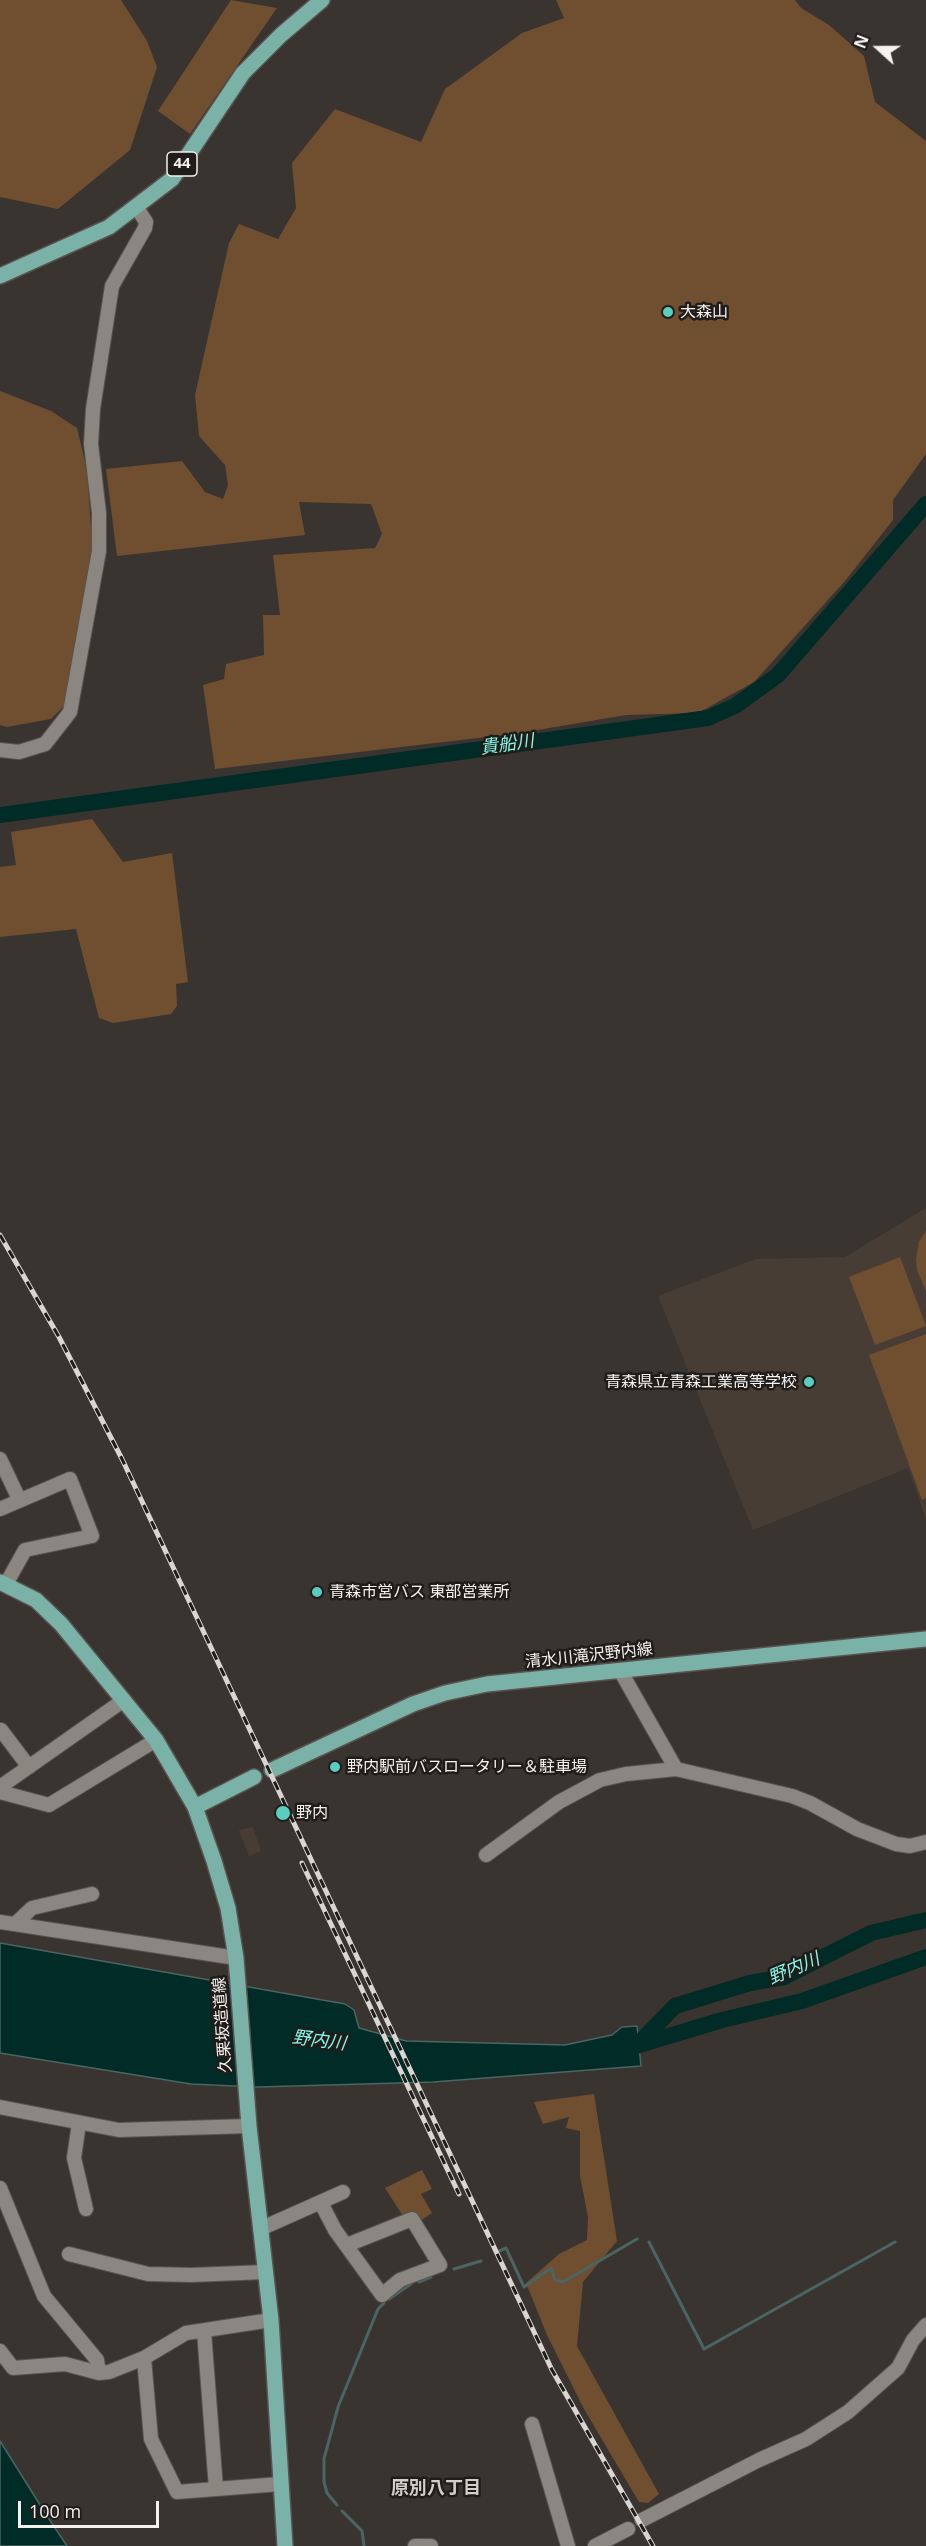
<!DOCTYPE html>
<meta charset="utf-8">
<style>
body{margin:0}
#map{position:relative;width:926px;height:2546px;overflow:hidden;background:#3a3430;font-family:"Open Sans",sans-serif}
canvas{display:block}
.north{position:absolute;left:848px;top:18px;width:60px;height:60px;-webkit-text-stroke:4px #1f1c1a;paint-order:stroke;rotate:291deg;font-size:16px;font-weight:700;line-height:24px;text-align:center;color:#f4f1ee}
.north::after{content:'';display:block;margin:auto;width:21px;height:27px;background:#f4f1ee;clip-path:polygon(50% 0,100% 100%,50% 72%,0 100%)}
.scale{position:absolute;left:18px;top:2501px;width:141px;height:27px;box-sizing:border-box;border:3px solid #f4f1ee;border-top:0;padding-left:8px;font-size:18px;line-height:21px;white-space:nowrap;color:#f4f1ee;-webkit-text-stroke:4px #1f1c1a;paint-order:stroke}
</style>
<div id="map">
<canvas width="926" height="2546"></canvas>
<div class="north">N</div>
<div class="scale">100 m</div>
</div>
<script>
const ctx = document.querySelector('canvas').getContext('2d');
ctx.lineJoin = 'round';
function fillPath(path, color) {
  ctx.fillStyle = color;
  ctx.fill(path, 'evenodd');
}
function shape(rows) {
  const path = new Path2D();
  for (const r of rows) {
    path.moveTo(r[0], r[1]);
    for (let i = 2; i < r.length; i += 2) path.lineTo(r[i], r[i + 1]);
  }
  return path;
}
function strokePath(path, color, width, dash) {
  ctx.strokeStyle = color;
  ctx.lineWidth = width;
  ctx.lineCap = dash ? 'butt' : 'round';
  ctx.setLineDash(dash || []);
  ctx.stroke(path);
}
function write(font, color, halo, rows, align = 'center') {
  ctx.font = font + ' "Open Sans","Noto Sans JP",sans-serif';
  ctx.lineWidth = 5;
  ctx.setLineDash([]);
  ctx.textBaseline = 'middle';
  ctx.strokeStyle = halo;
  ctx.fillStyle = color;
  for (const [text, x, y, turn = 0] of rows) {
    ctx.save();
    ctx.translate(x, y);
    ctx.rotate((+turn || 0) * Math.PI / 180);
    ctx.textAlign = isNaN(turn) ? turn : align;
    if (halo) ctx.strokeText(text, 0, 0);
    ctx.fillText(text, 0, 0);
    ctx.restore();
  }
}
const built = shape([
 [926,1208,926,1519,908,1468,753,1530,658,1296,756,1259,845,1257],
 [253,1827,261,1851,249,1856,239,1830]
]);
const green = shape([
 [0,0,121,0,147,41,157,67,130,150,58,209,0,197],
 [231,0,277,8,190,134,158,111],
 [556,0,795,0,801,8,829,25,864,56,875,102,926,141,926,454,893,500,893,520,845,581,754,682,698,713,626,715,520,733,215,769,203,685,224,679,226,664,264,655,263,615,280,615,273,555,375,548,382,534,371,504,299,502,305,535,117,556,106,469,182,461,205,492,223,499,228,485,225,465,199,436,195,395,229,243,239,224,278,239,296,208,292,163,335,109,421,142,445,89,522,33,564,18],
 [0,391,51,411,77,428,87,471,92,541,87,609,66,704,51,719,7,727,0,725],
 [92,819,123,862,172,853,188,982,176,984,177,1006,171,1014,113,1023,99,1018,76,929,0,937,0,867,16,865,11,832],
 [926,1231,926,1291,917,1270,916,1259,919,1242],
 [900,1257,926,1326,875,1345,849,1277],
 [926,1334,926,1498,922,1500,869,1355],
 [594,2094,617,2241,583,2282,577,2346,659,2494,648,2503,639,2502,584,2409,547,2335,526,2283,559,2254,587,2240,588,2217,580,2176,580,2131,566,2128,569,2117,543,2124,534,2102],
 [422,2170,432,2189,421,2194,432,2213,420,2221,403,2216,385,2188]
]);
const water = shape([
 [0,1943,345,2004,354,2010,359,2028,406,2041,565,2045,612,2035,622,2027,637,2026,641,2066,433,2082,258,2087,191,2084,0,2053,0,1943],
 [0,2441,47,2516,67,2546,0,2546,0,2441]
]);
const stream = shape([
 [649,2242,704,2349,895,2242],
 [499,2251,506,2248,524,2287,551,2268,555,2280,563,2282,637,2239],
 [454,2269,481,2261],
 [419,2282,431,2277],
 [389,2299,411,2284],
 [337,2505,327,2493,324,2482,324,2459,338,2407,378,2309,384,2303],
 [342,2511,362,2531,364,2546]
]);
const river = shape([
 [0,815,708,718,735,706,778,675,926,504],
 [640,2042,675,2006,750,1983,784,1977,871,1933,926,1920],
 [619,2051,722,2020,802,2001,926,1957]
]);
const minor = shape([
 [0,750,19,752,45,744,70,712,99,551,99,513,91,444,93,409,112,286,145,228,146,222,137,208],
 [0,1459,19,1499],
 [0,1509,70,1479,92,1536,25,1550,6,1584],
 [621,1672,676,1769],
 [1,1730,29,1767],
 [0,1787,124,1700],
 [0,1792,49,1805,156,1740],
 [486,1855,559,1802,600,1780,626,1774,676,1769,792,1796,810,1803,857,1829,896,1844,910,1846,926,1842],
 [0,1922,236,1958],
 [15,1924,32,1908,92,1894],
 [0,2107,119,2130,249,2126],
 [79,2123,74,2158,86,2209],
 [0,2188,44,2296,97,2360,99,2373],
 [321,2203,335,2230,382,2295,400,2280,440,2265,412,2219,347,2245],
 [260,2229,343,2192],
 [69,2254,148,2274,192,2275,265,2272],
 [204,2331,216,2489],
 [0,2351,13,2368,65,2364,99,2373,109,2372,144,2358,186,2333,271,2320],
 [144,2358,151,2439,177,2492,280,2484],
 [532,2424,568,2546],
 [642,2520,759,2460,806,2439,848,2412,898,2368,913,2340,926,2325],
 [415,2546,431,2546],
 [595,2546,628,2529]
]);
const major = shape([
 [0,276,109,227,172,179,243,73,281,35,322,0],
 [0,1582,36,1600,61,1624,156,1740,195,1807,214,1861,228,1908,236,1958,249,2126,271,2320,285,2546],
 [272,1770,413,1704,445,1693,487,1684,926,1639],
 [195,1807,254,1777]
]);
const rail = shape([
 [0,1235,59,1337,122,1459,552,2370,653,2546],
 [302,1863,459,2194]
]);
const markers = [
 [668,312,6,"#59cebf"],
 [809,1382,6,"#59cebf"],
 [317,1592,6,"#59cebf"],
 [335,1767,6,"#59cebf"],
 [283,1813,8,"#59cebf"]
];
const shields = [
 [182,164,30]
];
const shieldNames = [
 ["44",182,164]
];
const poiNames = [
 ["大森山",680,312],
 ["青森県立青森工業高等学校",797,1382,"right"],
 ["青森市営バス 東部営業所",329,1592],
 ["野内駅前バスロータリー＆駐車場",347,1767],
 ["野内",296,1813]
];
const streetNames = [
 ["清水川滝沢野内線",589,1656,-6],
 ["久栗坂造道線",223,2025,-94]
];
const waterNames = [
 ["貴船川",507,745,-8],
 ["野内川",794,1969,-23],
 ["野内川",319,2041,7]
];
const neighbourhoodNames = [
 ["原別八丁目",436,2489]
];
fillPath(built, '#483d34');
fillPath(green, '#6f4f30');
fillPath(water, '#002b27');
strokePath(water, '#496663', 1.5);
strokePath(stream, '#496663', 3);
strokePath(river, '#002b27', 16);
strokePath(minor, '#585350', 16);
strokePath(major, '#585350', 18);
strokePath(minor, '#8c8681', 14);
strokePath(major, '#7ab2a7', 15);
strokePath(rail, '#d9d5d2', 5);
strokePath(rail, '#1f1c1a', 3, [9]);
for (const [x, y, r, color] of markers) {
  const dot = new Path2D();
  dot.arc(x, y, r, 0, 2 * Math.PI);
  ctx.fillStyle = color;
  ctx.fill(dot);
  strokePath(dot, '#1f1c1a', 2);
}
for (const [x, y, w] of shields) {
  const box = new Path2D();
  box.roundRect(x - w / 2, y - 12, w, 24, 4.5);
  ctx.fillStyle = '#1f1c1a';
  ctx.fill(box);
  strokePath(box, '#f4f1ee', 1.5);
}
write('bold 15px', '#f4f1ee', null, shieldNames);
write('16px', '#f4f1ee', '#1f1c1a', poiNames, 'left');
write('16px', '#f4f1ee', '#1f1c1a', streetNames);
write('italic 18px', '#86f7e8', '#1f1c1a', waterNames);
write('bold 18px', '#d4cec8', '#1f1c1a', neighbourhoodNames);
</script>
